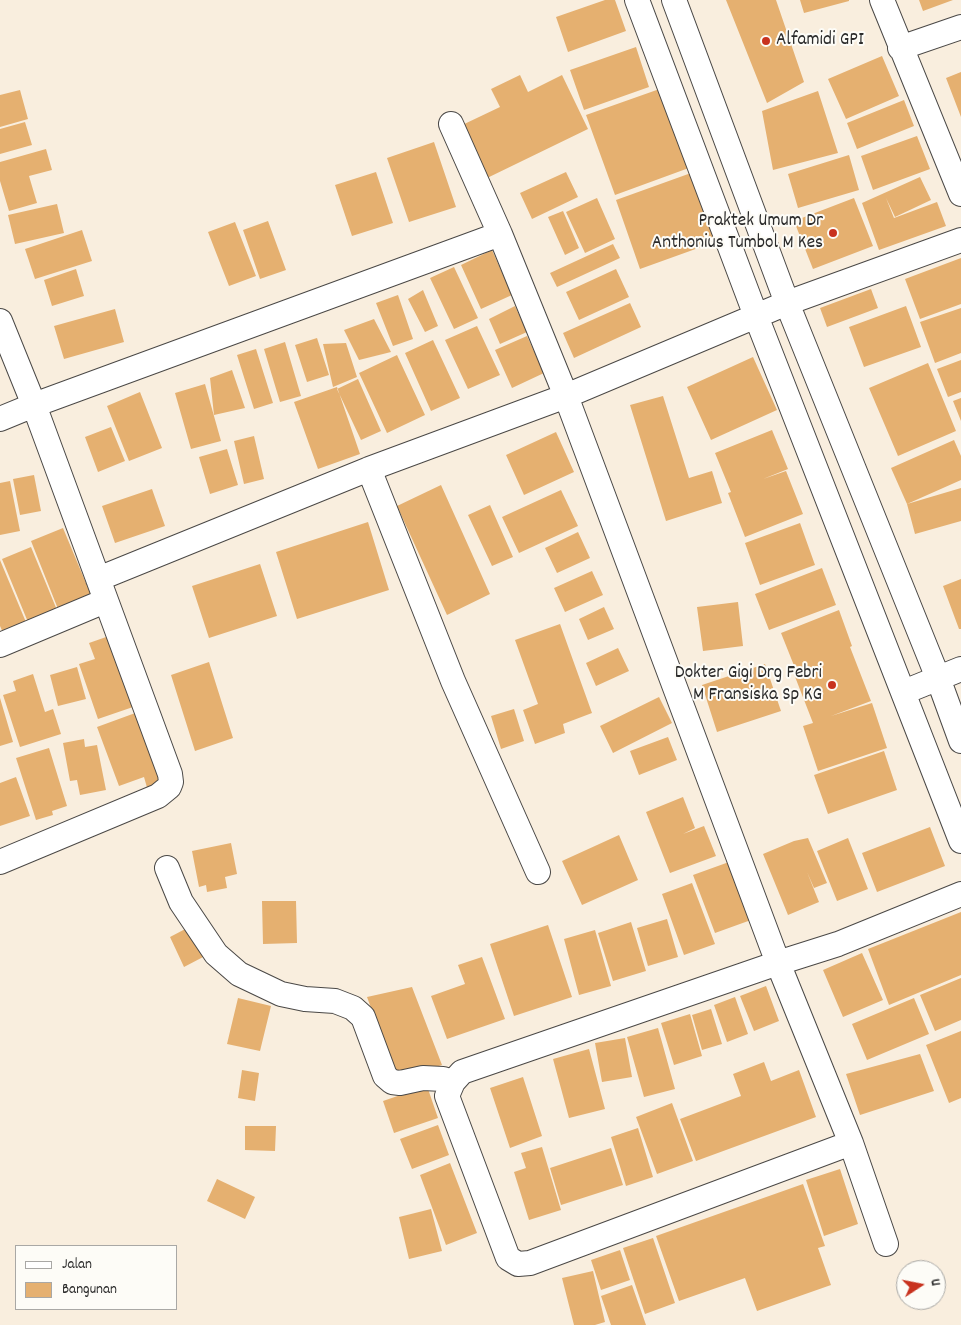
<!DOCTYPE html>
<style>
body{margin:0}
#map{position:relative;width:961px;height:1325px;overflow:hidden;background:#f9eede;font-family:Dekko,sans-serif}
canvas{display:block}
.legend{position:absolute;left:15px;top:1245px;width:162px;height:65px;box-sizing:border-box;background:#fdfcf7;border:1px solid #a9a8a5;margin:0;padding:6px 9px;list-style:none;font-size:15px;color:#2b2b2b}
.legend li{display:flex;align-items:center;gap:10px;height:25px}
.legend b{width:25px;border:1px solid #a9a8a5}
.north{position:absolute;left:896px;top:1260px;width:50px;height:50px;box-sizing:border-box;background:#fdfcf7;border:1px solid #a9a8a5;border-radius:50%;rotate:79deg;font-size:14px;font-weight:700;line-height:20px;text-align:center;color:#2b2b2b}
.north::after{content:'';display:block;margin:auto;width:18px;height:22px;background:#c8321e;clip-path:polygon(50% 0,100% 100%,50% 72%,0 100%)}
</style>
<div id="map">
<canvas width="961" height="1325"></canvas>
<ul class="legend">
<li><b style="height:6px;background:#fff"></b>Jalan</li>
<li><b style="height:14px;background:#e5b070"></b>Bangunan</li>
</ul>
<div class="north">U</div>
</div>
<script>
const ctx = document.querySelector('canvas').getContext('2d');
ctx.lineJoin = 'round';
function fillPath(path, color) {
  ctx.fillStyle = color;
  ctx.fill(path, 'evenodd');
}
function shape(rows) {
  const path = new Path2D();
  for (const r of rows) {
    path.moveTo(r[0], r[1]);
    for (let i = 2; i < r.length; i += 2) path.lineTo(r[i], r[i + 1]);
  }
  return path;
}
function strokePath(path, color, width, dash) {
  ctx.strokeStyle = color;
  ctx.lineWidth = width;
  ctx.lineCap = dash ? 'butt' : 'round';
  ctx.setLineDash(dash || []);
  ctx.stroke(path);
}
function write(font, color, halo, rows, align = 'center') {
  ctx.font = font + ' Dekko,sans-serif';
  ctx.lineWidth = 4;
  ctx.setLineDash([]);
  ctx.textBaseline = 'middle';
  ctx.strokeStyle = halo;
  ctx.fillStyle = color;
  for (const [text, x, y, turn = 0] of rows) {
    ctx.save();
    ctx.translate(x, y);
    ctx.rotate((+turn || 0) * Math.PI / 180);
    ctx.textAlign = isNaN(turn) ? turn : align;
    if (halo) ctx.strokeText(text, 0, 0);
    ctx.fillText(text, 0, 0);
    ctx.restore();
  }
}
const building = shape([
 [605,0,615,0,626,31,568,52,556,17],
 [726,0,776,0,804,82,767,103],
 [800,0,849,0,849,1,804,13],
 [919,0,953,0,923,11],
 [636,47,649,87,584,110,570,70],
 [882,56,899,96,846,119,828,79],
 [961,72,961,117,946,78],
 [520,75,528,92,562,75,588,129,483,180,458,127,500,107,491,89],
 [668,86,697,165,615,195,586,115],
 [20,90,28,119,0,127,0,95],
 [818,91,838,153,773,170,762,111],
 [904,100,914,126,857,149,847,123],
 [25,122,32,145,0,154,0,129],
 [917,136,930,169,873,190,861,156],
 [434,142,456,207,409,222,387,158],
 [46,149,52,170,29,176,37,203,9,211,0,181,0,162],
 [849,155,859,190,798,208,788,174],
 [376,172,393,223,352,236,335,185],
 [566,172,578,197,532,219,520,193],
 [691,173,715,242,640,269,616,200],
 [920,177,931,200,895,217,886,198,894,218,937,202,946,226,879,250,862,203],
 [597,198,615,239,585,253,566,212],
 [854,198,873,246,813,269,794,221],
 [57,204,64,233,15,244,8,215],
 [563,211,579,248,565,255,548,217],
 [268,221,286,270,260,279,243,230],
 [235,222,256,276,229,286,208,232],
 [82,230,92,261,35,279,25,249],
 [613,244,620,258,557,287,550,273],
 [492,250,512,295,481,309,461,265],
 [961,258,961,304,920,319,905,279],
 [454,267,478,318,454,329,430,278],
 [76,269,84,296,52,306,44,280],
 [616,269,629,297,579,320,566,292],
 [871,289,878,308,827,327,820,308],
 [423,290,438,326,425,332,408,299],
 [398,295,413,339,393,346,376,303],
 [630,303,641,327,574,358,563,333],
 [515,306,527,332,500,344,489,319],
 [906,306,921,347,864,367,849,327],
 [961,308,961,353,935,363,920,322],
 [115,309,124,342,64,359,54,326],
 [374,319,391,352,359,360,344,330],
 [477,326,500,375,468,389,445,340],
 [527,336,544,373,512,388,495,350],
 [317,338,329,375,307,382,295,345],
 [433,340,460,398,431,411,405,353],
 [285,342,301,396,280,402,264,349],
 [346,343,357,377,333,387,323,344],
 [256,349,273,403,254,409,237,355],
 [397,355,425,415,387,433,359,373],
 [753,357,777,410,711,440,687,387],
 [961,360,961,392,948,397,937,369],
 [928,363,956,431,898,456,869,388],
 [232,370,245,408,214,415,210,378],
 [358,379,381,431,361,440,337,389],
 [205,384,221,441,191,449,175,393],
 [337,387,360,454,318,469,294,402],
 [140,392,162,448,129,461,107,406],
 [663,396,689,478,712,471,722,503,666,521,630,405],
 [961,398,961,421,953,401],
 [111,427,125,461,98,472,85,437],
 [772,430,788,469,763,479,786,471,803,514,745,537,728,493,731,492,715,453],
 [556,432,574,472,524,495,506,455],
 [254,436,264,479,244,484,234,441],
 [954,440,961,456,961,480,907,504,891,468],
 [227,449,238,485,210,494,199,457],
 [34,475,41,511,20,515,13,479],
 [10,481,20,531,0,535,0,483],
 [441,485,490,594,447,615,397,506],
 [961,488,961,521,915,534,907,504],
 [152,489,165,526,115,543,102,506],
 [561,490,578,526,519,553,502,517],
 [490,505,513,557,492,566,468,515],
 [368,522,389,590,297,619,276,552],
 [800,523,815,565,760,585,745,543],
 [63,528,93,600,60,614,31,541],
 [578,532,590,558,557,573,545,548],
 [31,547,59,615,30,627,2,559],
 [0,560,28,627,5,637,0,626],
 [260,564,277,616,209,638,192,586],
 [822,568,836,605,769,630,755,594],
 [592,571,603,595,565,612,554,588],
 [961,579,961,629,959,629,943,586],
 [738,602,743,646,703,651,697,607],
 [604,607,614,629,588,640,579,619],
 [839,610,852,646,850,647,871,701,831,716,872,703,887,748,818,771,803,726,813,723,792,669,795,668,781,633],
 [560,624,592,713,563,724,565,733,535,744,523,710,538,704,515,640],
 [109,636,133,707,98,719,79,664,95,659,89,643],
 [618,648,629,671,596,686,586,663],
 [209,662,233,738,195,751,171,675],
 [765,664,781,711,717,732,702,685],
 [77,667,86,699,58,706,50,675],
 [33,674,45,712,53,709,61,734,20,747,3,695,16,691,13,681],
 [659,697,672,723,613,753,600,726],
 [0,698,13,742,0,746],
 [514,709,524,741,501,749,491,716],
 [138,712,165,785,148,791,144,777,119,786,97,727],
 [668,737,677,760,639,775,630,751],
 [84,739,85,747,97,745,106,790,80,795,77,780,70,781,63,743],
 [49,748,67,806,52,811,53,815,36,820,16,758],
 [884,751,897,790,828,814,814,775],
 [16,777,30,816,0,826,0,783],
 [683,797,695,828,683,834,704,826,716,856,670,873,646,812],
 [930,827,945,866,877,892,862,853],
 [619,835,638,880,582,905,562,861],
 [808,838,827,883,814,888,807,872,819,902,788,915,763,854,794,841],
 [848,838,868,889,837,901,817,851],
 [231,843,237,874,225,877,227,888,207,892,206,885,199,887,192,851],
 [729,862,751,920,715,933,693,875],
 [692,883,715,944,684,955,662,894],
 [262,901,296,901,297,943,263,944],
 [961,912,961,975,889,1005,868,949],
 [667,919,678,957,648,966,637,928],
 [631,922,646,971,613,981,598,933],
 [548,925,572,997,514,1016,490,944],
 [191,926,205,956,184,967,170,937],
 [595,930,611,986,579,995,564,939],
 [862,953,883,1000,843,1017,823,970],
 [482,957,505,1019,447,1039,431,996,465,984,458,965],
 [961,978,961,1020,935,1031,920,995],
 [766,986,779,1021,754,1031,740,996],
 [412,987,442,1065,397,1079,367,997],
 [735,997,748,1034,727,1042,714,1005],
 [238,998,271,1006,260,1051,227,1044],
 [914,998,929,1034,867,1060,852,1024],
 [711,1009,722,1044,702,1050,692,1015],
 [690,1014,702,1056,674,1065,661,1023],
 [658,1028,675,1089,644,1097,627,1037],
 [961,1031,961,1098,949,1103,926,1045],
 [625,1038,632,1077,602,1082,595,1043],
 [589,1049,605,1109,569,1118,553,1059],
 [920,1054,934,1091,860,1115,846,1074],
 [764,1062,771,1081,799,1070,816,1117,696,1161,680,1119,741,1096,733,1074],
 [242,1070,259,1073,255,1101,238,1098],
 [523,1077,542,1136,510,1148,490,1088],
 [427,1086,438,1118,394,1133,383,1101],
 [672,1103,693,1161,657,1174,636,1117],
 [438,1125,449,1155,412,1169,400,1139],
 [245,1126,276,1126,275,1151,245,1150],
 [638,1128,653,1177,626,1186,611,1137],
 [542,1147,561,1210,529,1220,514,1172,526,1168,521,1153],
 [611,1148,623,1185,561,1205,550,1168],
 [450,1163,477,1233,446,1245,420,1175],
 [840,1169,858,1224,824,1236,806,1180],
 [217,1179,255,1197,245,1219,207,1201],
 [803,1184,825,1246,818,1248,831,1285,757,1311,745,1278,679,1301,656,1236],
 [431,1209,442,1251,409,1259,399,1217],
 [653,1238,675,1303,645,1314,623,1248],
 [620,1250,630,1280,601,1290,591,1260],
 [593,1271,605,1322,595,1325,574,1325,562,1278],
 [632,1285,646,1325,611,1325,601,1296]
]);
const minor = shape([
 [637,0,756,316,961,841],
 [674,0,787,303,938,678,961,741],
 [882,0,961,194],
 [900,48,961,27],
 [451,124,500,234,566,396,778,963,851,1143,886,1244],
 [0,321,34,405,170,774,171,782,169,787,158,796,0,862],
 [0,419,34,405,500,234],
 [369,469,453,681,538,872],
 [98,579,369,469,566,396,787,303,961,240],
 [0,645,105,601],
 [904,692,961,669],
 [167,868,181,902,216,954,239,974,281,994,305,999,335,1001,353,1008,363,1017,385,1076,392,1082,400,1083,423,1078,443,1079,453,1082],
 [851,1143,530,1263,518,1264,508,1258,447,1096,453,1082,462,1072,778,963,838,944,961,894]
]);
const markers = [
 [766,41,5,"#c8321e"],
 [833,233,5,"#c8321e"],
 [832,685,5,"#c8321e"]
];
const poiNames = [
 ["Alfamidi GPI",776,41,"left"],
 ["Praktek Umum Dr",823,222],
 ["Anthonius Tumbol M Kes",823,244],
 ["Dokter Gigi Drg Febri",822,674],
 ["M Fransiska Sp KG",822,696]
];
fillPath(building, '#e5b070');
strokePath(minor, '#4a4846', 26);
strokePath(minor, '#fff', 24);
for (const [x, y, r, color] of markers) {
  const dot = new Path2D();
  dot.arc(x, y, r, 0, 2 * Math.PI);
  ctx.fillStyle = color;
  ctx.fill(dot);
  strokePath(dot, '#fdfcf7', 2);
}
write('19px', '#2b2b2b', '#fdfcf7', poiNames, 'right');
</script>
